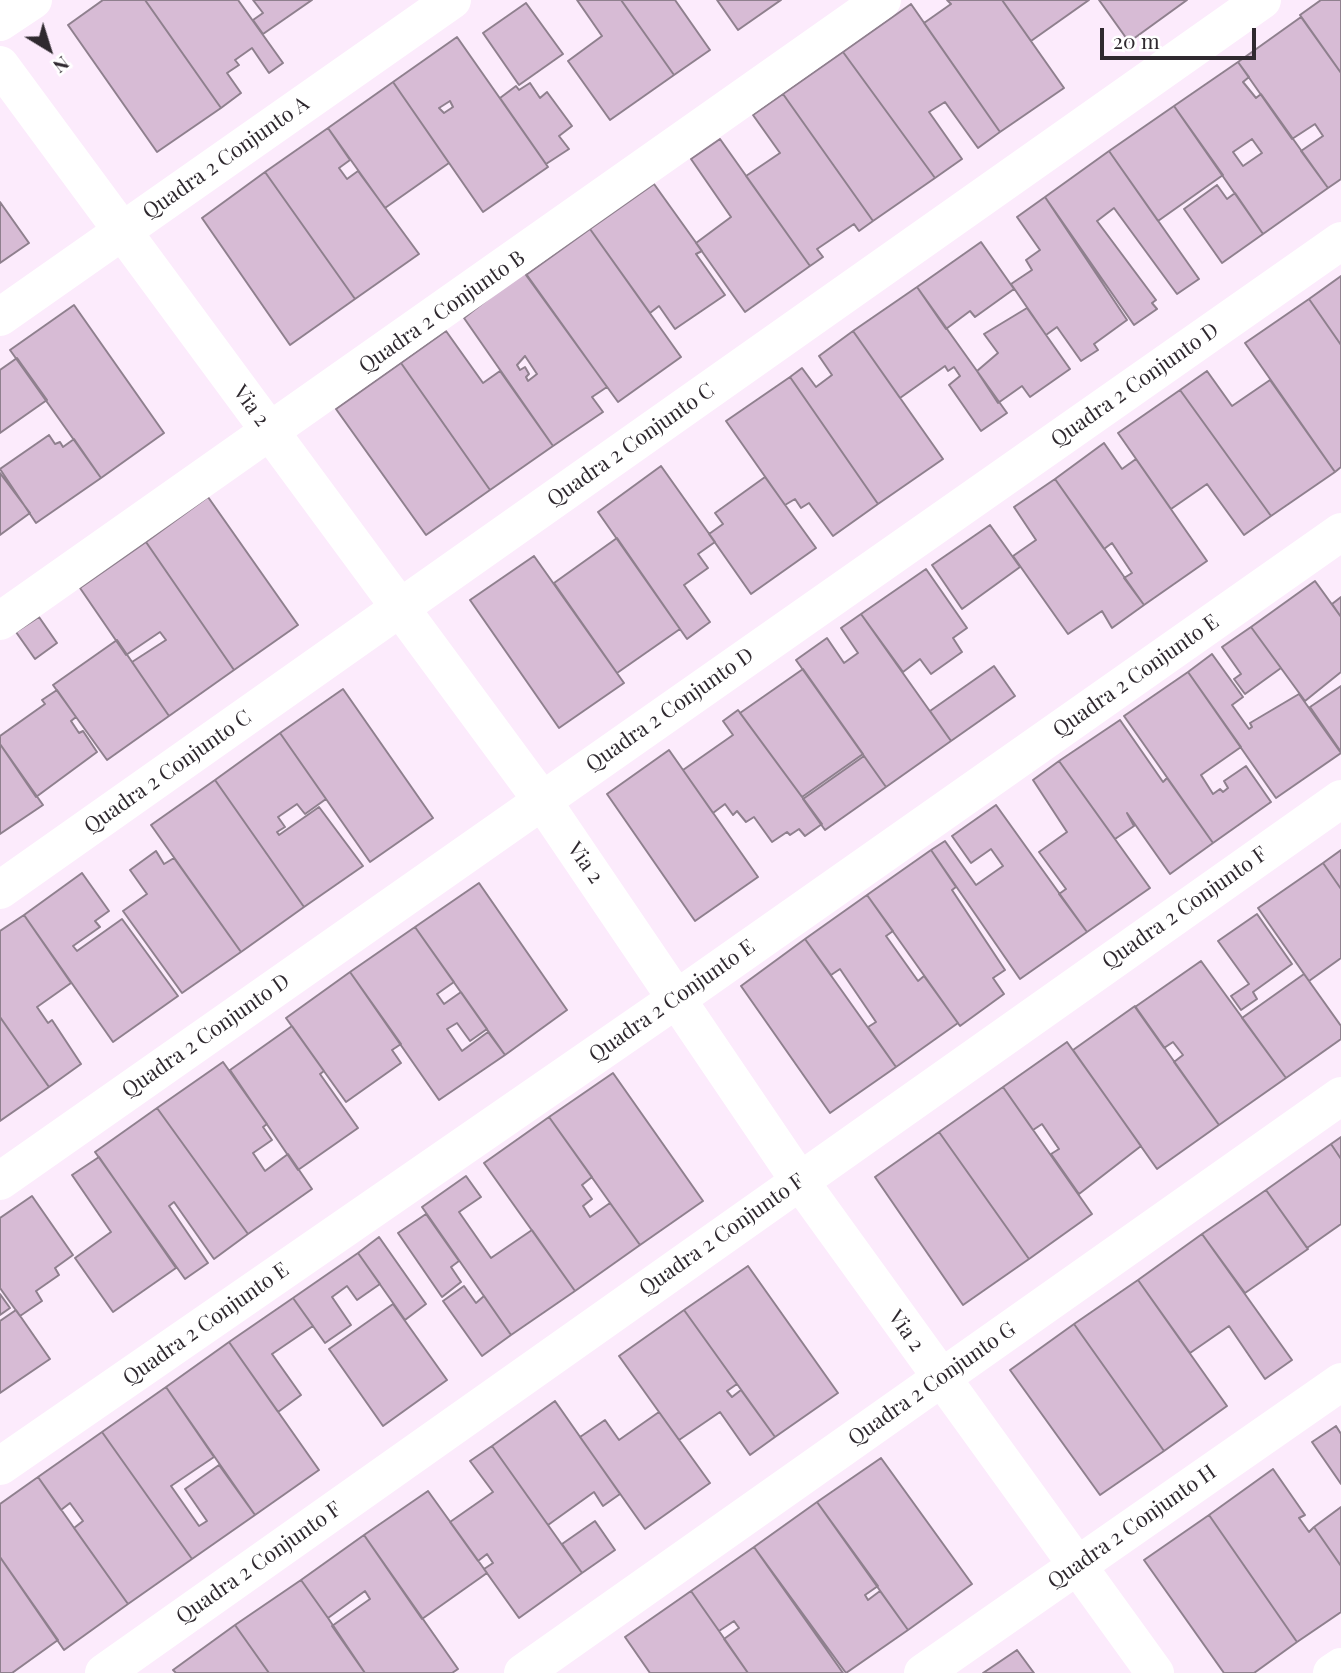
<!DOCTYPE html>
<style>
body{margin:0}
#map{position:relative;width:1341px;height:1673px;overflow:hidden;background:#fcebfc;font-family:"Playfair Display",serif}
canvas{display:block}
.north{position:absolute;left:14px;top:14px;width:70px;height:70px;-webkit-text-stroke:5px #fff;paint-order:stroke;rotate:142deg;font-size:19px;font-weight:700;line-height:28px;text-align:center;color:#2f292f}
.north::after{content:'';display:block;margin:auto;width:24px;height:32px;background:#2f292f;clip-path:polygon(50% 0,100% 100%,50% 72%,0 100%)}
.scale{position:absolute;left:1100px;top:28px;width:156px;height:32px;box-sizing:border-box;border:4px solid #2f292f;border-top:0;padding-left:9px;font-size:21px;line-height:24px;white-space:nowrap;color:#2f292f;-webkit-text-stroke:5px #fff;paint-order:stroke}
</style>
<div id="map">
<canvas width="1341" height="1673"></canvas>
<div class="north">N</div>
<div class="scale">20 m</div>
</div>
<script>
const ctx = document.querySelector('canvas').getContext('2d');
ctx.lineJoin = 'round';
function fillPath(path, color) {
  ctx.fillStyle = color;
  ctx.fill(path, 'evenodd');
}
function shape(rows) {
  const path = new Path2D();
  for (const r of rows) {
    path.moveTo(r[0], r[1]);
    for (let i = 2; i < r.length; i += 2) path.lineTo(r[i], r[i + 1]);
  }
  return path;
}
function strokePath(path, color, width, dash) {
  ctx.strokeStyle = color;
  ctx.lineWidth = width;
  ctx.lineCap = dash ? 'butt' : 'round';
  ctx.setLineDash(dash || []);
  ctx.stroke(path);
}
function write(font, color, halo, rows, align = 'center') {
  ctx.font = font + ' "Playfair Display",serif';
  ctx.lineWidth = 6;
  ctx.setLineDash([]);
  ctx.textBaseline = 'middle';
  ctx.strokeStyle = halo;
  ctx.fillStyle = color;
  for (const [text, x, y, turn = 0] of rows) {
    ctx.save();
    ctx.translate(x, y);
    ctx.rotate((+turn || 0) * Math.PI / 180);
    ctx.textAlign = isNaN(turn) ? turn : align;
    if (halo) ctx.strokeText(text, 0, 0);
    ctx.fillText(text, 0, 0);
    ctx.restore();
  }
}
const building = shape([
 [103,0,145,0,221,108,157,152,68,25,103,0],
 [145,0,238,0,283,63,269,73,252,48,235,60,239,65,227,73,241,93,221,108,145,0],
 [253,0,312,0,263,34,253,20,263,13,253,0],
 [577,0,621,0,674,75,610,120,568,61,602,36,577,0],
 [621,0,675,0,710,50,674,75,621,0],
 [717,0,781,0,738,30,717,0],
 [947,0,1002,0,1064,88,1000,132,924,23,951,4,947,0],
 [1002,0,1089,0,1031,41,1002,0],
 [1099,0,1187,0,1129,42,1099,0],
 [1321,0,1341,0,1341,73,1300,15,1321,0],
 [526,3,563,54,519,85,483,33,526,3],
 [911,4,1000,132,978,148,945,102,929,112,962,159,935,178,843,52,911,4],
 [1301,17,1341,73,1341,179,1328,188,1301,151,1323,136,1315,124,1292,139,1238,62,1301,17],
 [457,37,548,167,483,212,393,82,457,37],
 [450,101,453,107,444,113,439,108,450,101],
 [843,52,935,178,873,221,783,94,843,52],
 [1238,62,1249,77,1243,82,1256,98,1261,94,1328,188,1263,234,1174,106,1238,62],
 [1252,139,1262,153,1243,166,1233,152,1252,139],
 [393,82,449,163,385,208,328,128,393,82],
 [530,83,540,98,547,92,572,126,559,136,569,149,546,164,500,98,516,86,519,90,530,83],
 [783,94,873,221,859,231,854,224,817,249,823,257,810,266,746,176,780,153,753,115,783,94],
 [1174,106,1223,175,1158,221,1109,151,1174,106],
 [328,128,350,160,339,168,347,179,358,171,419,254,355,299,265,172,328,128],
 [720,139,810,266,745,312,696,243,731,217,691,159,720,139],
 [1109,151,1199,279,1177,294,1114,208,1097,221,1156,300,1152,303,1157,309,1134,325,1045,197,1109,151],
 [265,172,355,299,290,345,202,218,265,172],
 [654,184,702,251,696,254,725,295,675,329,659,306,650,313,590,229,654,184],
 [1217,185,1227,199,1235,193,1263,234,1222,263,1184,209,1217,185],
 [1045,197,1127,320,1094,344,1098,350,1081,361,1057,327,1046,335,1011,284,1032,270,1026,260,1040,250,1017,217,1045,197],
 [0,202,29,243,0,263,0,202],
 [590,229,681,357,618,402,526,275,590,229],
 [981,242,1014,289,975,317,970,311,946,329,917,287,981,242],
 [524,271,607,387,592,397,603,412,553,446,464,318,524,271],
 [525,356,537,374,528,381,526,377,529,374,525,367,520,370,517,365,525,356],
 [1341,276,1341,345,1309,299,1341,276],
 [917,287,1007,413,981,431,949,385,960,376,954,367,948,371,945,366,900,398,853,331,917,287],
 [1309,299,1341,345,1341,467,1335,472,1245,343,1309,299],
 [74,305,164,433,101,478,10,350,74,305],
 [1027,308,1070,369,1030,397,1022,386,998,403,977,371,998,353,984,334,1027,308],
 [446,331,483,383,500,371,553,446,490,490,401,363,446,331],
 [853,331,943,459,878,504,790,377,802,368,816,387,832,375,819,356,853,331],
 [17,358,47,400,0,433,0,370,17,358],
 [401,363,490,490,426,535,336,409,401,363],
 [1207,371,1232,406,1270,380,1335,472,1271,516,1180,390,1207,371],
 [790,377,878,504,833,536,809,503,801,508,795,499,785,505,726,421,790,377],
 [1180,390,1271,516,1244,535,1207,484,1171,509,1118,433,1180,390],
 [49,435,55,444,60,442,63,447,74,439,101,478,36,523,0,469,49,435],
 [1104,443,1122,469,1136,459,1207,561,1144,605,1124,578,1132,573,1112,543,1104,549,1055,479,1104,443],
 [661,466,715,542,698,554,708,568,684,585,710,622,687,639,598,512,661,466],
 [0,473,30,513,0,535,0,473],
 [765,477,816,548,751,594,709,534,723,524,715,513,765,477],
 [1055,479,1144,605,1112,628,1102,611,1068,634,1013,556,1036,540,1014,507,1055,479],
 [208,497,298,625,234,670,146,542,208,497],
 [990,525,1020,567,962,609,932,565,990,525],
 [617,538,680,629,617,673,554,583,617,538],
 [146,542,234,670,169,716,132,662,166,640,160,632,126,655,80,588,146,542],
 [534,556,624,683,559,728,470,600,534,556],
 [926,569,967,628,953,638,962,652,931,674,920,659,903,672,861,614,926,569],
 [1315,581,1341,617,1341,672,1305,701,1251,627,1315,581],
 [1341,597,1341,617,1332,604,1341,597],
 [861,614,951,741,886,787,796,660,827,638,844,663,858,653,841,628,861,614],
 [39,617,57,643,35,659,16,632,39,617],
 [1251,627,1281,668,1245,694,1234,679,1241,674,1222,647,1251,627],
 [117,640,169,716,107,760,53,685,117,640],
 [1212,654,1243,697,1232,705,1249,729,1252,727,1250,723,1299,694,1341,753,1276,798,1188,672,1212,654],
 [994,666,1015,696,951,741,930,711,994,666],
 [803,669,863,754,802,797,740,713,803,669],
 [1188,672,1241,747,1201,775,1213,794,1220,789,1223,792,1228,788,1224,781,1246,766,1271,802,1213,843,1124,716,1188,672],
 [1341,686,1341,752,1310,707,1341,686],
 [343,689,433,818,370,862,280,733,343,689],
 [57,690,76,717,71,721,79,733,83,731,97,752,36,797,0,744,0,736,45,704,42,700,57,690],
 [738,710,822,824,805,836,799,829,790,835,787,832,772,842,754,817,746,822,737,811,733,815,725,804,713,813,683,770,733,735,723,721,738,710],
 [1120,720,1163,782,1167,778,1213,843,1170,874,1127,813,1134,826,1115,839,1059,761,1120,720],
 [280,733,326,799,305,814,297,804,278,817,285,827,277,832,279,835,319,807,363,866,304,907,215,780,280,733],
 [0,744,43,805,0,834,0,744],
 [669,750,758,877,695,921,607,794,669,750],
 [864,756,886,787,825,830,803,799,864,756],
 [1059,761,1150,888,1087,932,1059,894,1066,889,1039,852,1067,832,1033,780,1059,761],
 [215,780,304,907,241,952,151,825,215,780],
 [996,805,1087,932,1020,979,931,850,945,841,976,885,1003,866,991,849,971,863,952,836,996,805],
 [931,850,956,887,952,890,1005,970,993,978,1004,994,960,1026,867,895,931,850],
 [1341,850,1341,889,1323,863,1341,850],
 [156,851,164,864,174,858,241,952,182,993,123,911,147,894,130,870,156,851],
 [1323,863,1341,889,1341,958,1309,981,1258,908,1323,863],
 [82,873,109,911,95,921,100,927,73,946,77,951,122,919,178,996,113,1042,24,915,82,873],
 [479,883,567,1010,505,1055,415,927,479,883],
 [867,895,893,931,886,936,918,981,924,976,958,1023,896,1067,868,1027,876,1022,840,969,831,975,805,939,867,895],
 [1257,914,1292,964,1253,992,1257,999,1241,1010,1231,996,1249,984,1218,941,1257,914],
 [24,915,71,983,37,1007,48,1023,52,1020,81,1064,49,1087,0,1017,0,931,24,915],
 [415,927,454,982,437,994,444,1004,461,992,487,1029,470,1041,457,1023,447,1029,462,1051,488,1032,505,1055,439,1100,350,972,415,927],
 [805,939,896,1067,830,1113,741,986,805,939],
 [1201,961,1286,1078,1219,1125,1174,1062,1183,1055,1173,1042,1164,1048,1135,1007,1201,961],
 [350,972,401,1044,392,1050,401,1063,346,1102,286,1018,350,972],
 [1304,974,1341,1026,1341,1039,1286,1078,1242,1018,1304,974],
 [1135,1006,1219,1125,1157,1169,1073,1050,1135,1006],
 [0,1017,49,1087,0,1121,0,1017],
 [292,1026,324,1071,320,1074,358,1128,298,1170,230,1070,292,1026],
 [1067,1042,1141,1146,1079,1194,1051,1154,1059,1149,1042,1124,1033,1130,1003,1087,1067,1042],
 [223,1062,267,1124,263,1127,272,1140,253,1153,265,1171,288,1154,312,1189,248,1234,157,1108,223,1062],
 [613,1073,703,1201,640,1245,549,1117,613,1073],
 [1003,1087,1092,1214,1029,1259,939,1132,1003,1087],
 [157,1108,248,1234,214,1259,174,1202,169,1206,208,1263,185,1279,95,1152,157,1108],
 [549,1117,592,1177,582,1185,592,1199,583,1206,590,1217,610,1203,640,1245,575,1291,484,1163,549,1117],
 [939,1132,1029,1259,963,1305,875,1177,939,1132],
 [1341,1137,1341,1159,1331,1144,1341,1137],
 [1331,1144,1341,1159,1341,1224,1307,1248,1266,1190,1331,1144],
 [99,1157,176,1268,113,1312,75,1258,111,1232,72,1175,99,1157],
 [466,1176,481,1197,459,1212,491,1258,532,1230,575,1291,511,1335,422,1207,466,1176],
 [1266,1190,1308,1249,1245,1293,1202,1234,1266,1190],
 [32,1196,73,1255,55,1268,59,1275,36,1291,42,1301,20,1316,0,1288,0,1218,32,1196],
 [426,1214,459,1261,451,1267,461,1282,442,1297,398,1233,426,1214],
 [1202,1234,1292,1360,1265,1379,1229,1326,1190,1353,1138,1280,1202,1234],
 [379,1237,426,1304,405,1320,358,1253,379,1237],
 [358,1253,380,1284,357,1300,347,1286,332,1297,351,1325,325,1343,293,1298,358,1253],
 [748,1266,838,1393,775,1437,684,1310,748,1266],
 [1138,1280,1227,1406,1164,1451,1074,1324,1138,1280],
 [464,1286,476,1303,484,1296,511,1335,482,1356,443,1301,464,1286],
 [0,1294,10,1308,0,1315,0,1294],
 [293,1298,313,1326,272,1354,301,1395,278,1412,229,1342,293,1298],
 [393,1304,447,1380,383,1426,329,1349,393,1304],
 [16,1310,50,1359,0,1393,0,1321,16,1310],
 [684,1310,737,1384,727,1391,732,1397,741,1390,775,1437,750,1455,720,1412,679,1440,619,1356,684,1310],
 [1074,1324,1164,1451,1100,1495,1010,1370,1074,1324],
 [229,1342,319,1470,255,1515,166,1387,229,1342],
 [166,1387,214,1457,171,1486,199,1526,207,1521,185,1489,219,1465,255,1515,192,1559,102,1432,166,1387],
 [555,1401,620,1494,603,1506,594,1492,548,1525,492,1446,555,1401],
 [659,1412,710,1483,645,1529,580,1437,605,1420,619,1440,659,1412],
 [1336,1426,1341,1434,1341,1484,1312,1442,1336,1426],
 [102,1432,192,1559,128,1604,74,1528,83,1521,70,1503,61,1510,38,1477,102,1432],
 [492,1446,582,1573,519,1618,484,1569,493,1563,487,1554,478,1561,450,1522,493,1492,470,1461,492,1446],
 [881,1458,972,1584,908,1630,817,1502,881,1458],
 [1273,1469,1305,1515,1299,1518,1309,1532,1314,1527,1341,1566,1341,1612,1297,1642,1209,1515,1273,1469],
 [38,1477,128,1604,64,1650,0,1557,0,1504,38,1477],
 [428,1491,487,1573,422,1619,364,1535,428,1491],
 [817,1502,878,1586,865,1595,868,1600,880,1591,908,1630,846,1673,754,1547,817,1502],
 [1341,1507,1341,1566,1314,1527,1341,1507],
 [1209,1515,1297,1642,1254,1673,1224,1673,1144,1560,1209,1515],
 [595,1521,615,1550,582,1573,562,1544,595,1521],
 [364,1535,458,1669,452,1673,365,1673,332,1626,370,1599,365,1591,328,1618,301,1580,364,1535],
 [754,1547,843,1673,748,1673,724,1639,739,1628,734,1621,719,1631,691,1591,754,1547],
 [0,1557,58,1640,12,1673,0,1673,0,1557],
 [301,1580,328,1618,365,1673,269,1673,235,1625,301,1580],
 [691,1591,719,1631,748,1673,650,1673,625,1637,691,1591],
 [235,1625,269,1673,176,1673,173,1670,235,1625],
 [1017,1650,1034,1673,983,1673,1017,1650]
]);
const minor = shape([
 [0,22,33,0],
 [0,65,541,799,799,1180,1155,1673],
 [0,317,452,0],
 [0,621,882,0],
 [0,890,1262,0],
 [0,1181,1341,241],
 [0,1466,678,998,1341,532],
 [104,1673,1341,799],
 [523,1673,1341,1096],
 [923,1673,1341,1382],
 [1332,1673,1341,1667]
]);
const streetNames = [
 ["Quadra 2 Conjunto A",226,158,-35],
 ["Quadra 2 Conjunto B",442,312,-35],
 ["Quadra 2 Conjunto D",1135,385,-35],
 ["Via 2",251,406,54],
 ["Quadra 2 Conjunto C",631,445,-35],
 ["Quadra 2 Conjunto E",1136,676,-35],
 ["Quadra 2 Conjunto D",670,710,-35],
 ["Quadra 2 Conjunto C",168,772,-35],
 ["Via 2",585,863,55],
 ["Quadra 2 Conjunto F",1185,908,-35],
 ["Quadra 2 Conjunto E",672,1001,-35],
 ["Quadra 2 Conjunto D",206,1036,-35],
 ["Quadra 2 Conjunto F",722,1235,-35],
 ["Quadra 2 Conjunto E",206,1324,-35],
 ["Via 2",906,1331,55],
 ["Quadra 2 Conjunto G",932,1384,-35],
 ["Quadra 2 Conjunto H",1132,1527,-35],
 ["Quadra 2 Conjunto F",259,1563,-35]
];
fillPath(building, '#d7bbd5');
strokePath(building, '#8f808e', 2);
strokePath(minor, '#fff', 38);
write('21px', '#2f292f', '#fff', streetNames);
</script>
